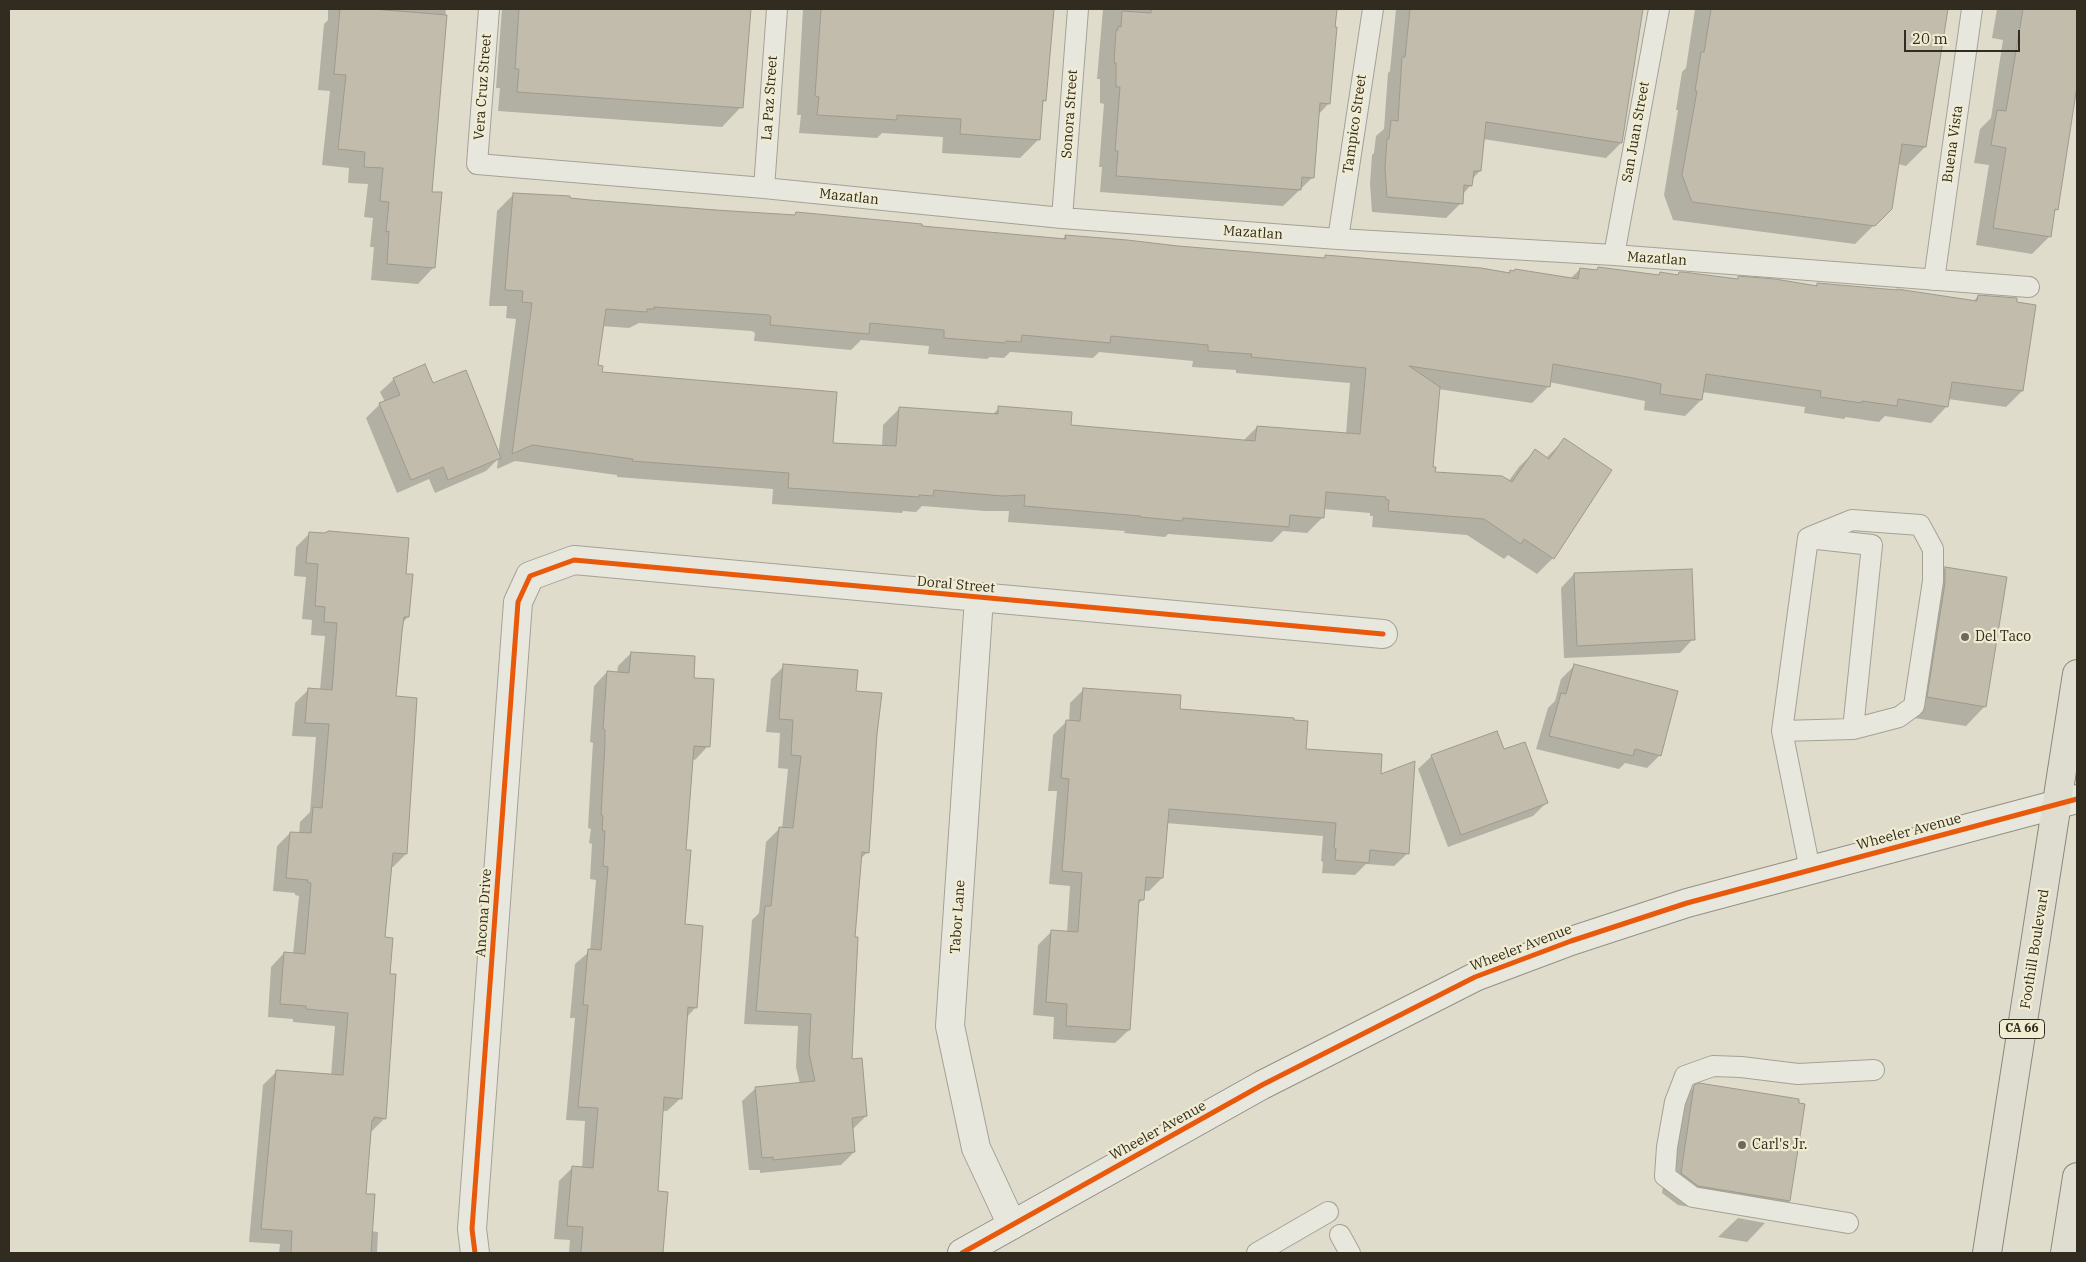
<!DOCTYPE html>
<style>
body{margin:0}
#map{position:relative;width:2086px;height:1262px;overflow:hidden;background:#dfdccc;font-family:"IBM Plex Serif",serif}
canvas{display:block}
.frame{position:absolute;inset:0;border:10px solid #322b1f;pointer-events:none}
.scale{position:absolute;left:1904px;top:30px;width:116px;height:22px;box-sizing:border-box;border:2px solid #322b1f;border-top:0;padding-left:6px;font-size:15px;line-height:18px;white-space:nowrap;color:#322b1f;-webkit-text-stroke:4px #f0ecd2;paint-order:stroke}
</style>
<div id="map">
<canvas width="2086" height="1262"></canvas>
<div class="frame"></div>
<div class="scale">20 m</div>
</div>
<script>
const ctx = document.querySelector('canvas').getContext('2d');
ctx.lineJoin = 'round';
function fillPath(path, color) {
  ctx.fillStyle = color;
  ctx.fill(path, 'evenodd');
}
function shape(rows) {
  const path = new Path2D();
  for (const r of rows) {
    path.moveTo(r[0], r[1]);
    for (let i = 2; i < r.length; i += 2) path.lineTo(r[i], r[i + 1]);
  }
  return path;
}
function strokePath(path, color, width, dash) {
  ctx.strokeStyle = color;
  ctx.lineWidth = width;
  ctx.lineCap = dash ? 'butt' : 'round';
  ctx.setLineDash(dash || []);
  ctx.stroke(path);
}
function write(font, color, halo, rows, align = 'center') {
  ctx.font = font + ' "IBM Plex Serif",serif';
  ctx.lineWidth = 4.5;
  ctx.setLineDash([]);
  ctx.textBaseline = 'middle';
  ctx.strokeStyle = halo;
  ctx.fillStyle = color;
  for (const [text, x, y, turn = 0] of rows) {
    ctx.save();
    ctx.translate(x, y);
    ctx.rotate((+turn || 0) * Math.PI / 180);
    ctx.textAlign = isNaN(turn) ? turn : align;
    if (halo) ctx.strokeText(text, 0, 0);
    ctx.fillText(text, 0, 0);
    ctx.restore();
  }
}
const shadow = shape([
 [328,9,446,9,430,193,434,267,418,284,371,280,374,247,370,247,373,218,364,217,368,184,348,183,349,168,322,165,330,91,318,90,324,24,328,20],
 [502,9,750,9,741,107,722,127,498,111,500,88,496,88],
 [803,9,1053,9,1045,100,1042,104,1039,139,1020,158,942,153,943,137,882,133,877,138,799,133,801,115,797,115],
 [1103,9,1337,9,1329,103,1318,115,1312,178,1283,206,1100,192,1102,167,1099,167,1104,104,1100,103,1100,79,1097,79],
 [1396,9,1642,9,1621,143,1606,158,1483,139,1480,171,1472,179,1471,185,1462,195,1461,203,1446,218,1372,212,1370,184,1372,155,1374,153,1376,136,1384,129,1388,73,1390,71],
 [1695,9,1947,9,1925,147,1906,166,1898,164,1891,208,1855,244,1673,220,1664,195,1678,110,1676,110,1682,72,1686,68],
 [1997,9,2077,9,2077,81,2057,209,2053,213,2050,236,2032,254,1976,245,1989,165,1974,163,1980,129,1991,118,2003,40,1992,38],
 [514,194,794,216,796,214,1062,240,1065,236,1323,259,1325,257,1508,274,1510,271,1570,279,1580,269,1657,276,1660,273,1736,280,1738,278,1815,287,1818,284,1973,302,1978,296,2022,391,2006,407,1948,399,1947,406,1931,423,1885,416,1879,422,1846,417,1844,419,1804,413,1805,407,1702,392,1701,400,1685,416,1644,410,1645,401,1549,382,1549,386,1532,403,1438,389,1432,468,1434,473,1508,482,1519,467,1535,451,1546,458,1564,440,1553,558,1537,574,1508,555,1504,559,1467,535,1372,527,1373,516,1370,516,1370,513,1324,509,1323,517,1307,533,1283,531,1272,542,1168,534,1165,537,1124,533,1125,531,1008,522,1009,511,986,511,922,506,916,512,903,511,902,513,772,504,773,489,617,477,617,475,515,461,497,469,498,459,486,471,435,493,429,479,397,493,366,418,380,404,385,402,380,392,394,379,432,385,498,456,516,319,506,318,507,306,489,306,497,211],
 [639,323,752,331,755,333,754,341,851,350,861,340,929,346,928,354,987,359,990,357,1004,358,1010,352,1093,358,1099,352,1193,361,1192,367,1236,370,1236,373,1350,383,1346,434,1257,427,1243,441,1070,427,999,408,992,415,899,409,883,425,882,447,831,444,601,373,597,366,602,326,629,328],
 [310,533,405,575,408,617,403,622,394,697,406,854,393,867,391,867,383,938,389,975,385,1118,372,1131,370,1131,365,1195,371,1231,378,1232,377,1253,279,1253,280,1244,249,1242,263,1085,277,1071,331,1076,335,1026,293,1022,293,1019,268,1017,271,967,284,953,293,954,299,896,295,895,295,893,273,891,277,846,290,833,299,834,300,822,310,812,316,737,292,736,295,703,309,689,320,690,325,636,311,635,312,620,302,619,306,577,294,576,296,547],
 [1945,568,1985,706,1966,726,1908,717,1926,588],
 [1574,574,1693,639,1680,653,1564,658,1561,588],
 [631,653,693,679,708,746,695,760,692,759,684,851,684,925,696,1007,686,1018,681,1098,667,1111,662,1111,657,1192,666,1193,661,1253,569,1253,570,1240,554,1239,559,1181,572,1168,582,1169,585,1121,566,1120,575,1018,570,1018,575,964,590,951,596,880,590,879,592,844,589,843,591,829,588,828,592,758,593,743,590,742,594,686,607,672,617,673,618,666],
 [784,666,855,692,876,734,868,852,860,859,854,938,851,1061,866,1116,853,1129,854,1152,841,1165,760,1173,760,1170,749,1170,742,1101,756,1088,800,1084,796,1067,798,1026,744,1024,752,920,759,913,766,842,779,829,782,829,788,769,778,768,780,733,766,732,771,679],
 [1574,666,1660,755,1647,768,1625,763,1619,769,1536,749,1548,708,1555,701,1561,679],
 [1084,689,1179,710,1379,775,1408,853,1394,866,1366,864,1355,875,1322,873,1323,862,1321,861,1323,836,1166,823,1162,878,1149,891,1143,891,1143,899,1137,905,1129,1030,1115,1043,1053,1039,1054,1017,1033,1015,1038,945,1052,931,1067,932,1070,886,1049,884,1057,791,1048,791,1053,735,1066,722,1069,722,1070,703],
 [1503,751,1546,803,1533,816,1448,847,1418,769,1432,756],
 [1695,1086,1789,1201,1770,1220,1678,1205,1662,1193,1675,1106],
 [1738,1218,1765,1223,1747,1242,1718,1237]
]);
const building = shape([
 [340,9,373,9,447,15,432,192,442,192,435,268,387,264,389,231,386,232,389,202,380,201,383,168,364,167,365,152,338,149,346,75,334,74,340,9],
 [519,9,751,9,743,108,517,92,519,69,515,69,519,9],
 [821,9,1054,9,1046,101,1043,100,1040,140,960,134,961,119,897,115,897,120,817,115,819,97,815,96,821,9],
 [1151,9,1337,9,1335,27,1337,27,1330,104,1320,103,1314,178,1302,177,1301,190,1116,176,1118,151,1115,151,1120,87,1116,87,1116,63,1114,63,1116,30,1118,30,1118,26,1121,27,1122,11,1151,13,1151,9],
 [1410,9,1643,9,1622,143,1486,122,1481,171,1474,171,1472,186,1464,185,1463,204,1387,197,1385,168,1387,139,1389,139,1391,120,1398,121,1402,57,1405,57,1410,9],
 [1711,9,1948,9,1926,147,1902,144,1892,209,1875,226,1692,202,1682,175,1697,91,1695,91,1701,52,1704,52,1711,9],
 [2023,9,2077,9,2077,86,2058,210,2055,209,2051,237,1993,228,2006,148,1991,145,1997,110,2006,111,2023,9],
 [513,193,570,196,570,198,590,200,715,210,795,215,796,212,922,224,922,226,1066,239,1065,235,1127,240,1178,246,1325,258,1325,255,1481,268,1510,273,1510,270,1514,271,1515,269,1578,279,1580,268,1597,270,1598,267,1659,275,1660,272,1678,275,1679,272,1683,272,1738,279,1738,276,1775,279,1817,286,1817,283,1897,290,1897,289,1977,301,1978,295,2017,298,2017,302,2036,305,2023,391,1952,382,1948,407,1898,399,1897,406,1862,401,1862,403,1820,397,1821,391,1706,374,1702,400,1660,394,1661,384,1633,378,1553,364,1550,387,1409,366,1440,387,1433,467,1436,467,1435,472,1502,476,1512,482,1535,449,1549,459,1564,438,1612,470,1554,559,1524,539,1521,544,1484,519,1388,511,1389,500,1386,500,1386,497,1326,492,1324,518,1290,515,1289,527,1183,518,1182,521,1140,517,1140,516,1024,506,1025,495,1002,496,934,490,933,496,919,495,919,497,788,488,789,473,632,461,633,459,532,445,512,454,532,303,522,302,523,291,505,290,513,193],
 [654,307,769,315,771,317,770,325,869,334,870,323,944,330,944,338,1005,343,1006,341,1021,342,1022,335,1110,343,1111,336,1208,345,1208,351,1252,354,1251,357,1366,368,1360,434,1257,426,1255,441,1071,425,1072,412,998,406,998,414,899,407,896,446,833,443,837,392,602,372,603,366,598,365,606,309,647,312,647,309,655,309,654,307],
 [425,364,433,383,466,370,501,458,448,480,443,467,411,480,379,403,400,395,393,378,425,364],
 [329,531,409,538,406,574,413,574,409,617,404,617,402,632,396,696,417,698,407,854,393,853,385,937,393,938,390,974,396,974,386,1119,374,1117,374,1120,372,1120,366,1194,375,1194,371,1253,291,1253,292,1231,261,1229,276,1070,343,1075,348,1013,306,1009,306,1006,280,1004,284,952,305,954,311,883,307,882,308,880,286,878,290,832,311,833,313,807,322,808,329,724,305,723,308,688,332,690,337,623,324,622,325,607,315,606,318,564,306,563,309,532,324,533,329,531],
 [1945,567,2007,577,1986,707,1927,697,1945,583,1945,567],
 [1692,569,1695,640,1577,646,1574,573,1692,569],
 [631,652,695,656,694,678,714,679,710,747,694,746,686,850,691,850,685,924,703,926,697,1008,688,1007,682,1099,664,1097,658,1191,668,1192,663,1253,581,1253,583,1227,567,1226,572,1166,593,1168,598,1108,578,1107,588,1005,583,1005,588,949,601,950,608,867,603,866,605,831,602,830,603,816,601,815,605,744,605,730,603,729,607,671,629,673,631,652],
 [783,664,858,670,856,691,882,693,877,734,869,853,862,852,855,937,858,937,852,1059,862,1058,867,1116,852,1118,855,1152,773,1160,773,1157,762,1158,755,1087,815,1081,809,1053,811,1014,756,1011,765,906,771,906,779,827,793,828,801,756,791,755,793,720,779,719,783,664],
 [1574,664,1678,691,1661,756,1635,749,1633,756,1549,736,1561,693,1566,694,1574,664],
 [1083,688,1181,695,1180,709,1294,718,1294,720,1308,721,1306,749,1382,754,1381,774,1415,761,1409,854,1370,850,1369,863,1335,860,1336,849,1334,848,1336,823,1169,809,1163,878,1146,877,1144,900,1139,900,1130,1030,1066,1026,1067,1004,1046,1002,1051,930,1078,932,1082,873,1062,871,1069,779,1061,778,1066,720,1080,721,1083,688],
 [1497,731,1504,749,1525,742,1548,803,1461,835,1431,755,1497,731],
 [1699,1083,1799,1099,1799,1103,1805,1104,1790,1201,1698,1186,1681,1173,1694,1085,1699,1083]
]);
const lane = shape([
 [489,9,477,164,764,188,1062,218,1338,239,1614,255,2029,287],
 [764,188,777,9],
 [1062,218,1078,9],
 [1338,239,1373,9],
 [1614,255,1659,9],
 [1934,280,1972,9],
 [1810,537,1852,520,1920,525,1933,549,1933,581,1914,706,1899,717,1853,729],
 [1782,731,1853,729,1872,545,1808,538,1782,731,1810,870],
 [1848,1223,1693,1197,1665,1176,1667,1147,1675,1102,1685,1076,1713,1066,1741,1067,1798,1074,1874,1070],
 [1340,1235,1350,1253],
 [1257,1253,1328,1212]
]);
const street = shape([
 [979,598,950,1026,976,1148,1012,1225],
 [475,1253,472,1229,518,602,530,576,574,560,1383,634]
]);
const secondary = shape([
 [962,1253,1262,1085,1475,977,1571,941,1687,903,2077,799]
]);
const primary = shape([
 [1987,1253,2077,674],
 [2065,1253,2077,1177]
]);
const cycleway = shape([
 [475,1253,472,1229,518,602,530,576,574,560,1383,634],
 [962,1253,1262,1085,1475,977,1571,941,1687,903,2077,799]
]);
const markers = [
 [1965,637,5,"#6f695c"],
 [1742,1145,5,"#6f695c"]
];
const shields = [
 [2022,1029,45]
];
const shieldNames = [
 ["CA 66",2022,1029]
];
const streetNames = [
 ["Vera Cruz Street",483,87,-86],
 ["La Paz Street",770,98,-86],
 ["Sonora Street",1070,114,-86],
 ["Tampico Street",1355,124,-82],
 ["San Juan Street",1636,132,-80],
 ["Buena Vista",1953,144,-82],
 ["Mazatlan",849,197,6],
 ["Mazatlan",1253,233,4],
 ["Mazatlan",1657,259,4],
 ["Doral Street",956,585,5],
 ["Wheeler Avenue",1909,832,-15],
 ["Ancona Drive",484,913,-86],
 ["Tabor Lane",958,917,-86],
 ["Wheeler Avenue",1521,948,-21],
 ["Foothill Boulevard",2035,949,-81],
 ["Wheeler Avenue",1158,1131,-29]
];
const poiNames = [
 ["Del Taco",1975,637],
 ["Carl's Jr.",1752,1145]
];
fillPath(shadow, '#0003');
fillPath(building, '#c2bcad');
strokePath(building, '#9f998c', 1);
strokePath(lane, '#a5a195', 22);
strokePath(street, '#a5a195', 30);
strokePath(secondary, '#949085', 30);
strokePath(primary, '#8a867c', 30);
strokePath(lane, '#e8e7dd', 20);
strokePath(street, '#e8e7dd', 28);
strokePath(secondary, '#e8e7dd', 28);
strokePath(primary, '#dfddcf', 28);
strokePath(cycleway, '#e8590c', 5);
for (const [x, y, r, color] of markers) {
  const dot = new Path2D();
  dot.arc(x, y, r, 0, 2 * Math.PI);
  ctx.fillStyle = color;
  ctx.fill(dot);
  strokePath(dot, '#f0ecd2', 2);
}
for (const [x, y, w] of shields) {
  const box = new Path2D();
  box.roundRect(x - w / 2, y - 9.5, w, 19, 4);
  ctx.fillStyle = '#f0ecd2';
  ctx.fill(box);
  strokePath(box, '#322b1f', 1);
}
write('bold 12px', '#322b1f', null, shieldNames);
write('14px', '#322b1f', '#f0ecd2', streetNames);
write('14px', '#322b1f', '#f0ecd2', poiNames, 'left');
</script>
